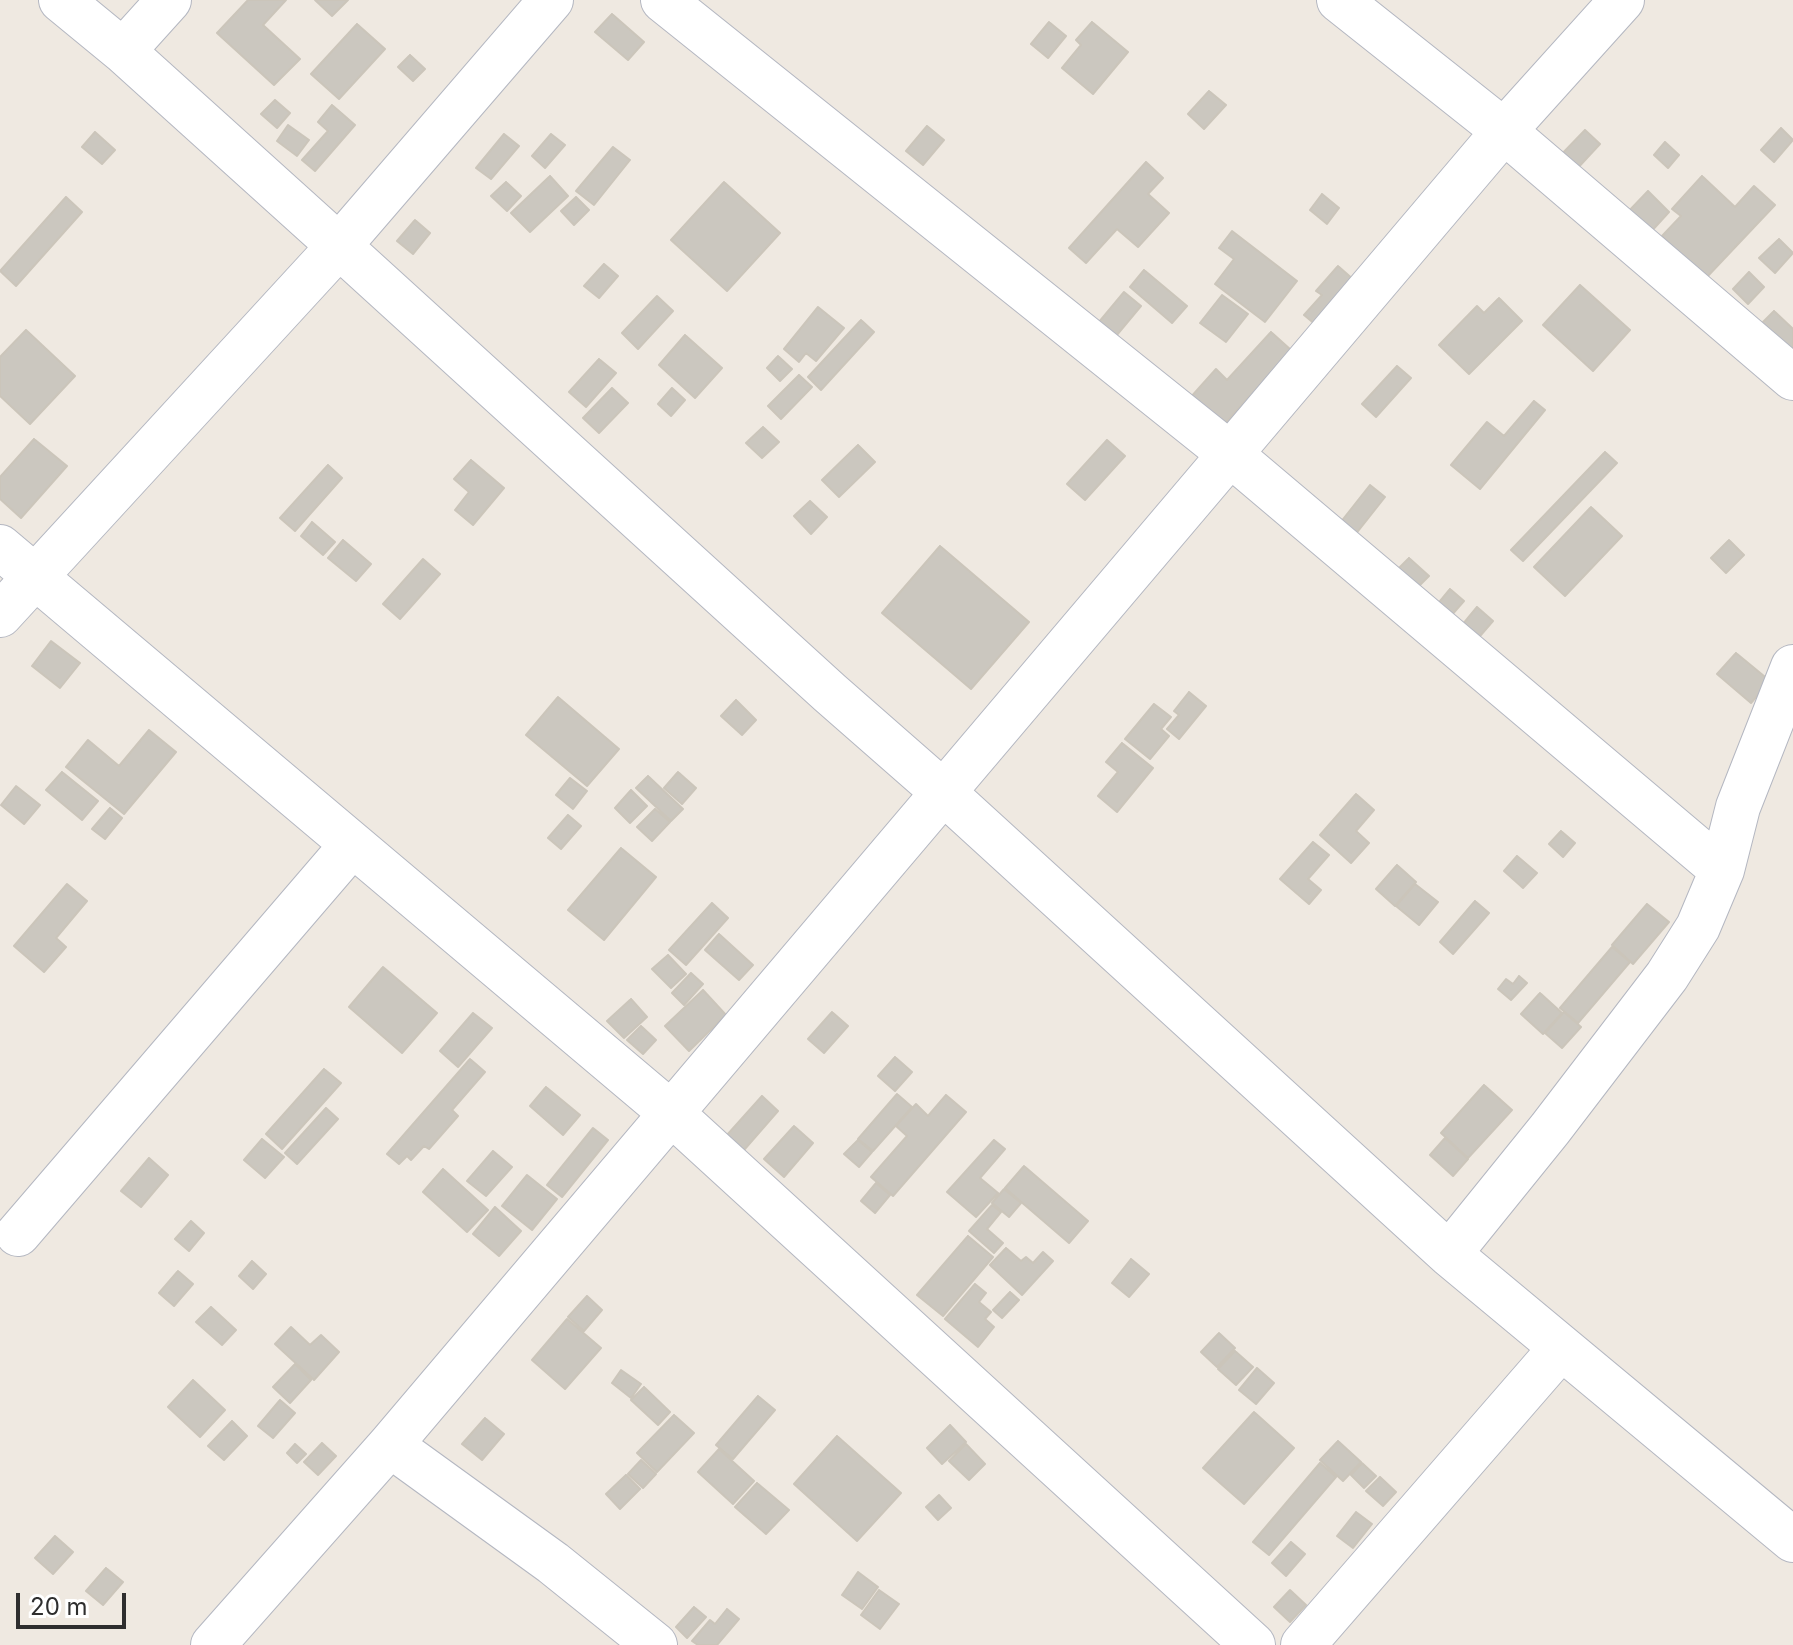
<!DOCTYPE html>
<style>
body{margin:0}
#map{position:relative;width:1793px;height:1645px;overflow:hidden;background:#efe9e1;font-family:Inter,sans-serif}
canvas{display:block}
.scale{position:absolute;left:16px;top:1593px;width:110px;height:36px;box-sizing:border-box;border:4px solid #2e2e2e;border-top:0;padding-left:10px;font-size:24px;line-height:28px;white-space:nowrap;color:#2e2e2e;-webkit-text-stroke:6px #fff;paint-order:stroke}
</style>
<div id="map">
<canvas width="1793" height="1645"></canvas>
<div class="scale">20 m</div>
</div>
<script>
const ctx = document.querySelector('canvas').getContext('2d');
ctx.lineJoin = 'round';
function fillPath(path, color) {
  ctx.fillStyle = color;
  ctx.fill(path, 'evenodd');
}
function shape(rows) {
  const path = new Path2D();
  for (const r of rows) {
    path.moveTo(r[0], r[1]);
    for (let i = 2; i < r.length; i += 2) path.lineTo(r[i], r[i + 1]);
  }
  return path;
}
function strokePath(path, color, width, dash) {
  ctx.strokeStyle = color;
  ctx.lineWidth = width;
  ctx.lineCap = dash ? 'butt' : 'round';
  ctx.setLineDash(dash || []);
  ctx.stroke(path);
}
const building = shape([
 [248,0,286,0,263,25,300,59,274,85,217,33,248,0],
 [315,0,348,0,332,16,315,0],
 [612,14,644,42,628,60,595,32,612,14],
 [1049,22,1066,36,1048,58,1031,44,1049,22],
 [1092,22,1128,52,1093,94,1062,68,1081,45,1076,40,1092,22],
 [357,24,385,49,339,99,311,74,357,24],
 [410,55,425,69,413,81,398,67,410,55],
 [1209,91,1226,105,1204,129,1188,114,1209,91],
 [275,100,290,113,277,128,261,114,275,100],
 [332,105,355,125,315,171,302,160,328,131,318,122,332,105],
 [288,125,309,140,297,156,277,141,288,125],
 [927,126,944,140,923,165,906,151,927,126],
 [1781,128,1793,140,1774,162,1761,150,1781,128],
 [1585,130,1600,144,1574,172,1558,158,1585,130],
 [95,132,115,150,102,164,82,147,95,132],
 [504,134,519,146,491,179,476,168,504,134],
 [551,134,565,145,545,168,532,156,551,134],
 [1665,142,1679,155,1668,168,1654,155,1665,142],
 [613,147,630,160,594,205,576,191,613,147],
 [1146,162,1163,178,1148,194,1169,213,1138,247,1117,229,1086,263,1069,248,1146,162],
 [550,176,568,196,530,232,511,213,550,176],
 [1702,176,1735,207,1754,186,1775,205,1706,278,1662,236,1681,216,1672,209,1702,176],
 [506,182,521,196,507,211,491,196,506,182],
 [724,182,780,233,727,291,671,240,724,182],
 [1648,191,1669,212,1648,235,1626,214,1648,191],
 [1322,194,1339,208,1327,224,1310,210,1322,194],
 [66,197,82,212,16,286,0,271,66,197],
 [576,197,589,210,574,225,561,211,576,197],
 [415,220,430,233,413,254,397,241,415,220],
 [1232,231,1297,281,1265,322,1215,284,1234,259,1219,248,1232,231],
 [1779,239,1793,253,1775,273,1759,258,1779,239],
 [604,264,618,276,599,298,584,286,604,264],
 [1338,266,1355,281,1316,325,1304,315,1322,295,1316,291,1338,266],
 [1144,270,1187,306,1172,323,1130,287,1144,270],
 [1749,272,1764,287,1748,304,1733,289,1749,272],
 [1580,285,1630,330,1593,371,1543,325,1580,285],
 [1124,292,1141,306,1116,336,1099,322,1124,292],
 [1222,295,1248,314,1226,342,1200,323,1222,295],
 [657,296,673,311,638,349,622,333,657,296],
 [1499,298,1522,321,1469,374,1439,345,1477,306,1484,313,1499,298],
 [818,307,844,328,816,361,806,353,799,362,784,349,818,307],
 [1774,311,1793,329,1793,361,1757,328,1774,311],
 [861,320,874,332,821,390,808,377,861,320],
 [26,330,75,376,30,424,0,396,0,357,26,330],
 [1271,332,1291,350,1222,427,1190,398,1216,369,1227,380,1271,332],
 [685,335,722,368,695,398,659,365,685,335],
 [778,356,792,369,780,381,767,368,778,356],
 [599,359,616,373,586,407,569,392,599,359],
 [1397,366,1411,378,1376,417,1362,404,1397,366],
 [799,375,812,387,781,419,768,406,799,375],
 [612,388,628,403,599,433,583,418,612,388],
 [672,388,685,400,671,416,658,404,672,388],
 [1534,401,1545,410,1480,489,1451,465,1487,422,1504,436,1534,401],
 [763,427,779,442,762,458,746,443,763,427],
 [34,439,67,466,21,518,0,499,0,477,34,439],
 [1107,440,1125,456,1085,500,1067,484,1107,440],
 [858,445,875,462,839,497,822,480,858,445],
 [1605,452,1617,463,1523,561,1511,550,1605,452],
 [471,460,504,488,473,525,455,510,469,492,454,479,471,460],
 [328,465,342,478,295,531,280,518,328,465],
 [1370,485,1385,497,1355,535,1340,523,1370,485],
 [810,501,827,517,811,534,794,516,810,501],
 [1591,507,1622,536,1565,596,1534,567,1591,507],
 [312,522,335,542,323,555,301,536,312,522],
 [343,540,371,564,356,581,328,558,343,540],
 [1729,540,1744,555,1726,573,1711,558,1729,540],
 [940,546,1029,622,971,689,882,613,940,546],
 [1409,558,1429,576,1412,593,1393,574,1409,558],
 [423,559,440,574,400,619,383,604,423,559],
 [1450,589,1464,601,1450,617,1436,606,1450,589],
 [1477,607,1493,621,1474,643,1458,630,1477,607],
 [51,641,80,663,60,688,32,666,51,641],
 [1736,653,1770,681,1751,703,1717,674,1736,653],
 [1189,692,1206,706,1179,739,1167,729,1179,715,1174,711,1189,692],
 [558,697,619,749,587,786,526,735,558,697],
 [736,700,756,720,742,735,721,716,736,700],
 [1154,704,1171,717,1161,729,1169,736,1150,759,1125,739,1154,704],
 [149,730,176,752,124,814,66,767,88,740,119,766,149,730],
 [1122,743,1153,768,1117,812,1098,796,1118,772,1106,762,1122,743],
 [62,772,98,801,82,820,46,790,62,772],
 [678,772,696,788,682,804,664,788,678,772],
 [648,776,683,809,671,821,636,788,648,776],
 [570,778,587,791,573,809,556,795,570,778],
 [16,786,40,805,24,824,1,805,16,786],
 [631,790,647,806,630,823,615,808,631,790],
 [1356,794,1374,810,1356,831,1369,843,1351,863,1320,835,1356,794],
 [110,808,122,818,105,839,92,829,110,808],
 [655,809,670,822,652,841,637,827,655,809],
 [568,815,581,826,561,849,548,838,568,815],
 [1561,831,1575,843,1563,857,1549,844,1561,831],
 [1313,842,1329,855,1308,879,1321,890,1309,904,1280,879,1313,842],
 [621,848,656,877,604,940,568,910,621,848],
 [1517,856,1537,873,1523,888,1504,871,1517,856],
 [1397,865,1416,882,1395,906,1376,889,1397,865],
 [67,884,87,901,56,938,66,947,44,972,14,946,67,884],
 [1415,884,1438,902,1419,925,1396,906,1415,884],
 [1475,901,1489,913,1453,954,1440,942,1475,901],
 [712,903,728,918,686,965,669,950,712,903],
 [1647,904,1669,922,1633,964,1612,945,1647,904],
 [719,934,753,965,739,980,705,950,719,934],
 [1612,947,1630,962,1578,1023,1560,1008,1612,947],
 [668,955,686,974,671,988,652,969,668,955],
 [383,967,437,1013,402,1053,349,1007,383,967],
 [691,973,703,984,684,1005,672,993,691,973],
 [1519,976,1527,983,1511,1000,1498,989,1506,979,1513,984,1519,976],
 [703,990,726,1015,689,1051,665,1026,703,990],
 [1540,993,1562,1013,1543,1034,1521,1014,1540,993],
 [631,999,647,1017,624,1038,607,1021,631,999],
 [832,1012,848,1026,824,1053,808,1039,832,1012],
 [1564,1012,1581,1027,1562,1048,1545,1033,1564,1012],
 [473,1013,492,1028,458,1067,440,1051,473,1013],
 [641,1026,656,1040,643,1054,627,1040,641,1026],
 [895,1057,912,1072,895,1091,878,1076,895,1057],
 [470,1059,485,1072,452,1110,458,1116,429,1149,424,1146,411,1160,407,1156,399,1164,387,1154,470,1059],
 [324,1069,341,1083,282,1149,266,1134,324,1069],
 [1484,1085,1512,1110,1468,1158,1441,1133,1484,1085],
 [546,1087,580,1115,563,1135,530,1106,546,1087],
 [897,1094,912,1107,873,1151,858,1139,897,1094],
 [946,1095,966,1112,893,1196,871,1177,907,1136,896,1126,916,1104,928,1116,946,1095],
 [762,1096,778,1111,744,1150,727,1135,762,1096],
 [326,1108,338,1119,297,1164,285,1153,326,1108],
 [794,1126,813,1143,784,1177,764,1159,794,1126],
 [593,1128,608,1140,562,1197,547,1185,593,1128],
 [1445,1138,1468,1159,1453,1176,1430,1155,1445,1138],
 [262,1139,284,1157,265,1178,244,1160,262,1139],
 [858,1140,872,1152,859,1167,844,1154,858,1140],
 [994,1140,1005,1149,980,1178,998,1193,976,1217,947,1192,994,1140],
 [493,1151,512,1167,486,1196,467,1181,493,1151],
 [149,1158,168,1175,141,1207,121,1191,149,1158],
 [1024,1166,1088,1221,1069,1243,1005,1188,1024,1166],
 [443,1169,488,1210,467,1232,423,1192,443,1169],
 [527,1175,557,1199,532,1230,502,1206,527,1175],
 [876,1183,890,1195,875,1213,861,1201,876,1183],
 [1004,1189,1021,1203,1009,1217,992,1203,1004,1189],
 [992,1205,1001,1212,987,1229,1003,1243,994,1253,969,1231,992,1205],
 [495,1207,521,1231,499,1256,473,1234,495,1207],
 [191,1221,204,1233,189,1251,175,1239,191,1221],
 [968,1236,993,1257,943,1316,917,1295,968,1236],
 [1006,1248,1021,1261,1026,1257,1033,1263,1043,1252,1053,1261,1022,1295,990,1265,1006,1248],
 [1131,1259,1149,1274,1129,1297,1112,1283,1131,1259],
 [252,1261,266,1274,253,1289,239,1276,252,1261],
 [178,1271,193,1284,174,1306,159,1293,178,1271],
 [975,1284,986,1293,979,1302,991,1312,985,1319,994,1327,978,1347,945,1319,975,1284],
 [1010,1292,1019,1300,1002,1318,993,1310,1010,1292],
 [587,1296,602,1310,584,1331,568,1317,587,1296],
 [211,1307,236,1330,222,1345,196,1322,211,1307],
 [567,1319,601,1348,565,1389,532,1360,567,1319],
 [291,1327,310,1345,321,1335,339,1352,314,1380,275,1344,291,1327],
 [1219,1333,1235,1348,1217,1367,1201,1352,1219,1333],
 [1235,1351,1253,1367,1236,1385,1218,1369,1235,1351],
 [295,1364,311,1380,290,1403,273,1387,295,1364],
 [1257,1368,1274,1383,1256,1404,1239,1390,1257,1368],
 [621,1370,641,1384,631,1398,612,1383,621,1370],
 [193,1380,225,1410,200,1437,168,1407,193,1380],
 [644,1387,670,1412,658,1425,631,1400,644,1387],
 [758,1396,775,1410,733,1459,716,1445,758,1396],
 [280,1400,295,1413,273,1438,258,1426,280,1400],
 [1254,1412,1294,1448,1244,1504,1203,1468,1254,1412],
 [674,1415,694,1433,657,1472,637,1453,674,1415],
 [485,1418,504,1434,482,1460,462,1444,485,1418],
 [232,1421,247,1436,224,1460,208,1446,232,1421],
 [950,1425,966,1442,942,1464,927,1448,950,1425],
 [837,1436,901,1493,857,1541,794,1484,837,1436],
 [1338,1441,1361,1462,1343,1481,1320,1460,1338,1441],
 [322,1443,336,1456,318,1475,304,1462,322,1443],
 [295,1444,306,1454,297,1463,287,1453,295,1444],
 [966,1444,985,1464,969,1480,949,1461,966,1444],
 [719,1449,754,1481,733,1504,698,1472,719,1449],
 [641,1460,656,1474,643,1488,628,1474,641,1460],
 [1320,1463,1336,1477,1269,1555,1253,1542,1320,1463],
 [1362,1463,1376,1476,1364,1488,1351,1475,1362,1463],
 [626,1475,640,1489,620,1509,606,1494,626,1475],
 [1380,1477,1396,1492,1383,1506,1366,1491,1380,1477],
 [757,1483,789,1510,766,1534,735,1507,757,1483],
 [939,1495,951,1508,938,1520,926,1507,939,1495],
 [1356,1512,1372,1524,1353,1548,1337,1536,1356,1512],
 [55,1536,73,1552,53,1574,35,1558,55,1536],
 [1291,1542,1305,1554,1286,1576,1272,1563,1291,1542],
 [106,1568,123,1582,103,1605,86,1591,106,1568],
 [858,1572,878,1587,862,1609,842,1595,858,1572],
 [879,1590,899,1604,880,1629,861,1615,879,1590],
 [1290,1590,1306,1605,1290,1622,1274,1607,1290,1590],
 [694,1607,706,1617,687,1638,676,1627,694,1607],
 [727,1609,739,1619,717,1645,698,1645,692,1641,710,1620,715,1624,727,1609]
]);
const minor = shape([
 [61,0,123,51,339,246,830,693,943,792,1449,1254,1793,1540],
 [663,0,1230,454,1722,870],
 [1339,0,1504,131,1793,378],
 [123,51,169,0],
 [0,547,671,1113,1253,1645],
 [0,615,339,246,551,0],
 [18,1234,352,845],
 [1449,1254,1550,1129,1667,976,1698,927,1722,870,1738,807,1793,667],
 [390,1445,553,1563,655,1645],
 [213,1645,390,1445,1504,131,1622,0],
 [1303,1645,1561,1348]
]);
fillPath(building, '#cbc7bf');
strokePath(building, '#cbc5ba', 2);
strokePath(minor, '#b4b7c1', 46);
strokePath(minor, '#fff', 44);
</script>
